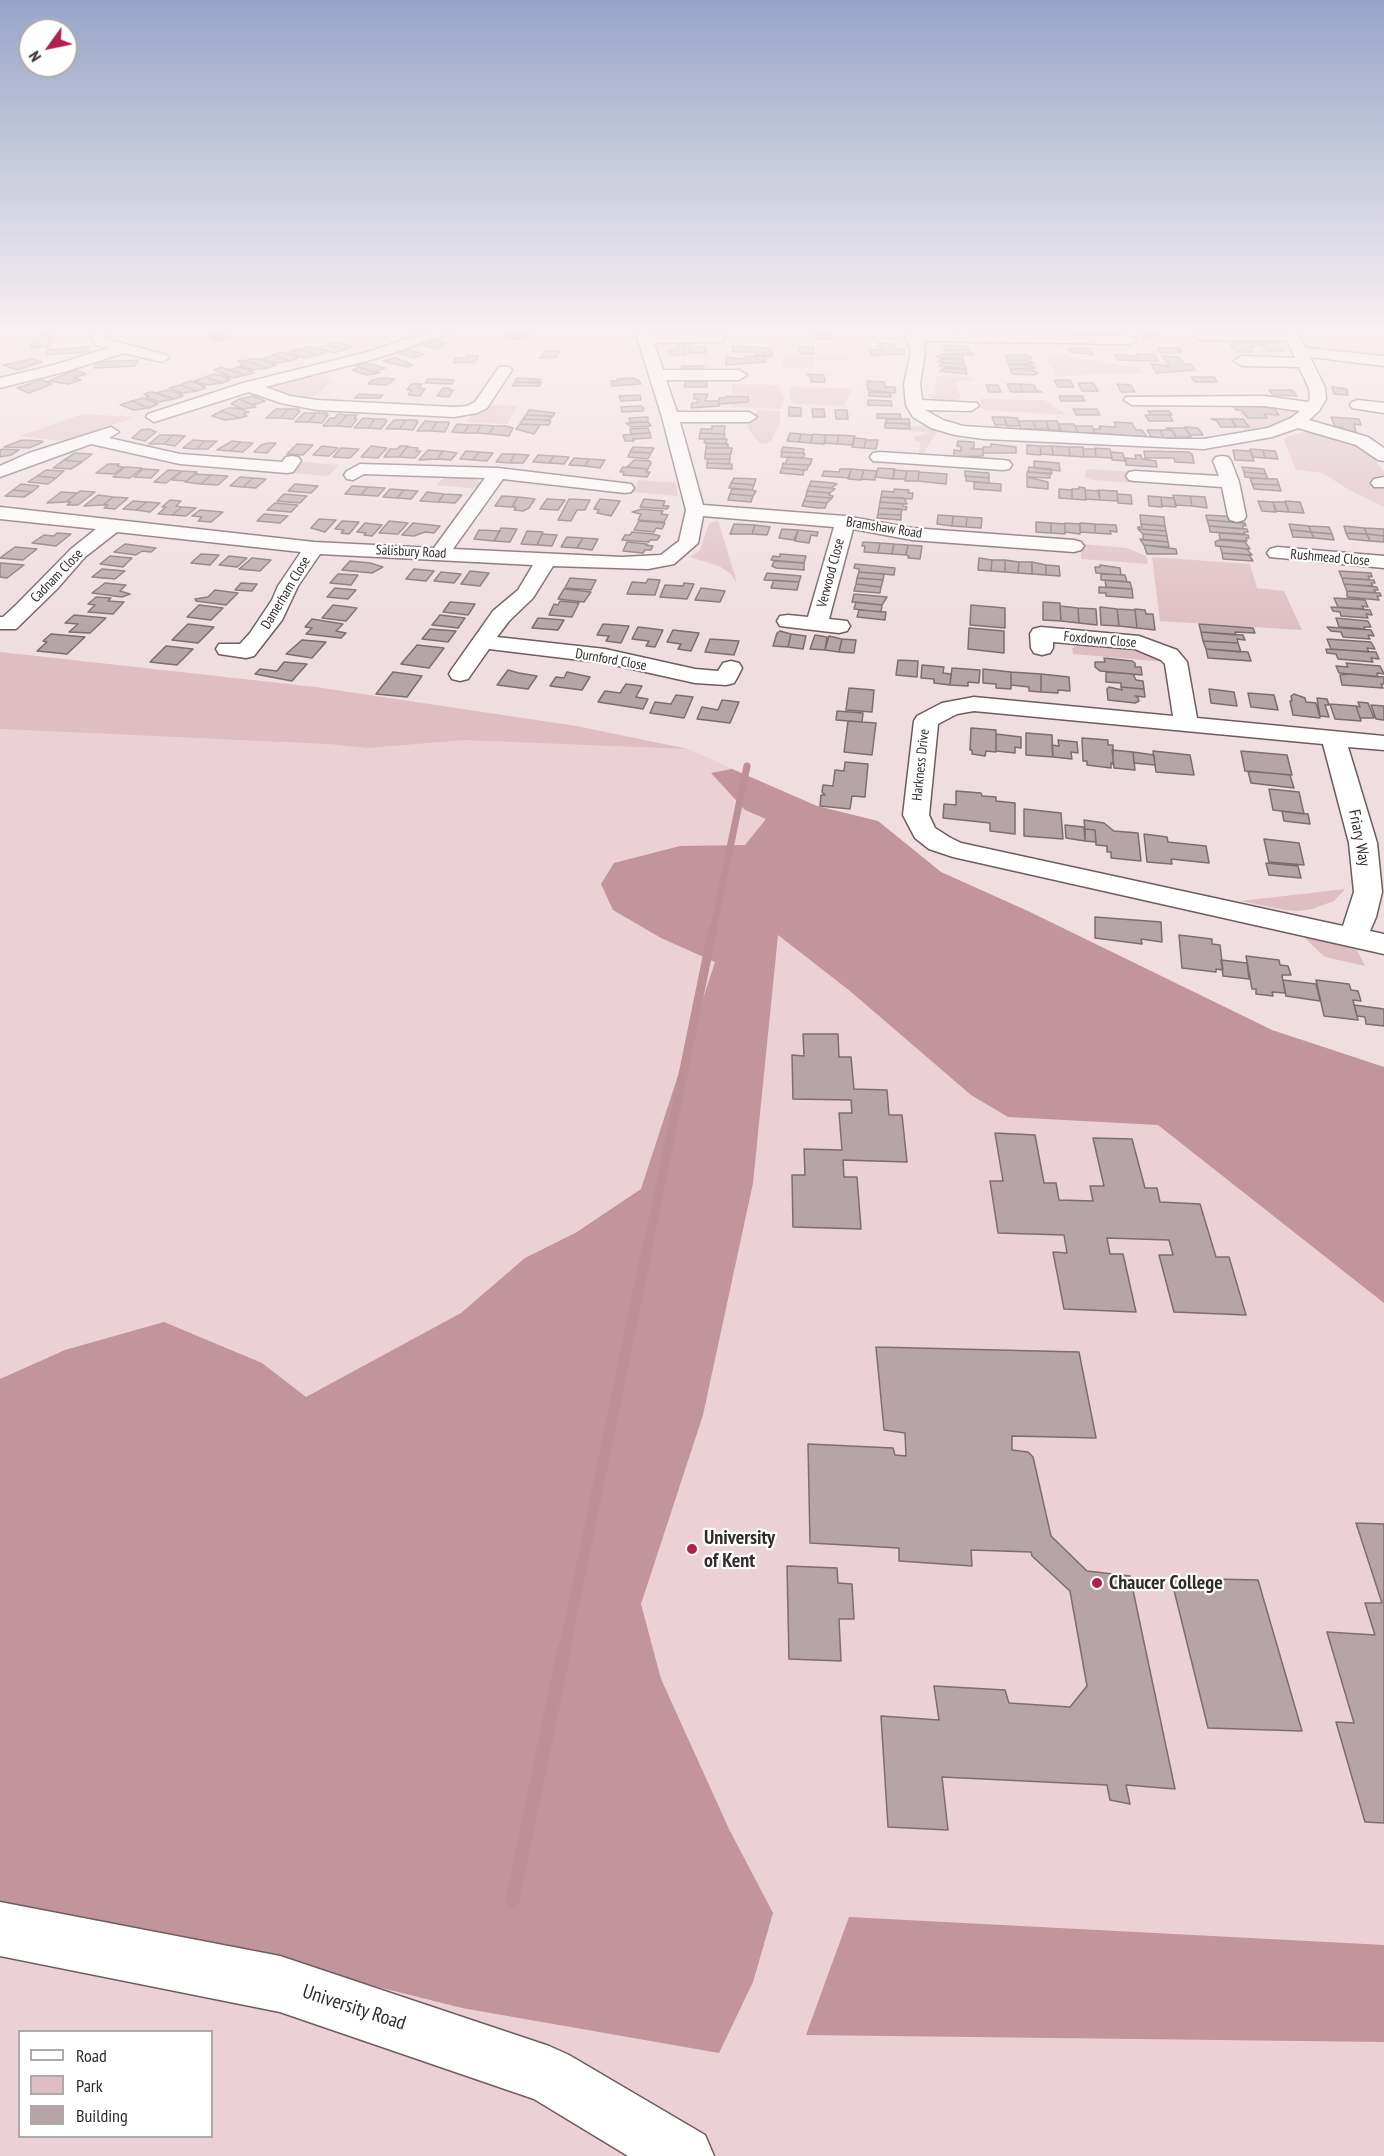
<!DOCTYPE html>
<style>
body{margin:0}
#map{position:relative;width:1384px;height:2156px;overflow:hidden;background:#f0dde0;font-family:"PT Sans Narrow",sans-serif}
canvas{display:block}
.legend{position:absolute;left:18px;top:2030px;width:195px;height:108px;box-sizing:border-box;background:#fff;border:2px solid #adaaab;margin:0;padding:8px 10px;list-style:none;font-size:18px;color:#322b2c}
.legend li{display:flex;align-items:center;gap:12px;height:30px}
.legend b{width:30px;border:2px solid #adaaab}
.north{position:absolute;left:18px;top:18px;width:60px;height:60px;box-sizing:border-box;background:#fff;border:2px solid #adaaab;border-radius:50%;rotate:237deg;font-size:16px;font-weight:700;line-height:24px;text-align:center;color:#322b2c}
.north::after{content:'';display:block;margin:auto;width:21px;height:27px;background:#b01f52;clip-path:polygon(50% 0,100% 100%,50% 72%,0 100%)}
</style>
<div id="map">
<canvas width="1384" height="2156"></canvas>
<ul class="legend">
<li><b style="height:8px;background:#fff"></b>Road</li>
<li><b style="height:16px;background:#debec3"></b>Park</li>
<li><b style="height:16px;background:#b6a4a7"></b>Building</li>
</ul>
<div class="north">N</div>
</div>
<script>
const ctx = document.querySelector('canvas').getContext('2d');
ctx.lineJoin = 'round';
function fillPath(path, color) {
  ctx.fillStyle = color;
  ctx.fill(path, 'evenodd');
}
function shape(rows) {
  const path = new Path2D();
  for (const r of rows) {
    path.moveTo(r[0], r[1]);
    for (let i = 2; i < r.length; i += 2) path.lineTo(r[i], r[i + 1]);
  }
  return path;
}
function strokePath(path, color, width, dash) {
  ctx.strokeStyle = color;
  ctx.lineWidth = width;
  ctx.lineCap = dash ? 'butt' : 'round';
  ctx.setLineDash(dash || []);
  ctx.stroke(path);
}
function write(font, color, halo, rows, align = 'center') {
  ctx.font = font + ' "PT Sans Narrow",sans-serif';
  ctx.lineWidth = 4.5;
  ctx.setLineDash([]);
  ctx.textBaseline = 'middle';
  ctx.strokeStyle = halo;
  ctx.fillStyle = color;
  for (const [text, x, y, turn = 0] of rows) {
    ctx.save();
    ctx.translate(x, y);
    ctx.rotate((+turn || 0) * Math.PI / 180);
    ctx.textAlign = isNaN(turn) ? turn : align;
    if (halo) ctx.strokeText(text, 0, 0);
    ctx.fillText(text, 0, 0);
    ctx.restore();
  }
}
const built = shape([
 [0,652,315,687,576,726,688,749,817,806,878,821,941,872,1030,912,1272,1030,1384,1067,1384,2156,0,2156],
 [20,2032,212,2032,212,2136,20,2136]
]);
const green = shape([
 [1061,355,1140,368,1144,373,1055,376,1046,357],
 [782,357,850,357,850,361,815,360,814,368,782,367],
 [315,373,333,380,318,394,311,397,297,398,266,387],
 [936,376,973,377,974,381,956,381,961,398,951,402,941,401,929,397,928,394,935,394],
 [732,384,779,385,784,398,780,409,733,407,732,402,747,402,748,397,731,394],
 [793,387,848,388,852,390,844,406,796,404,790,401,790,389],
 [980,399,1045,400,1067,415,983,410],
 [492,405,518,406,507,424,467,422,471,415,483,411],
 [758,410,780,411,780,422,771,441,765,444,759,443,747,427],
 [1292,410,1298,414,1284,423,1247,434,1242,427,1249,426,1239,413,1243,412,1248,418,1266,418,1264,414,1279,415,1276,411],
 [83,414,136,417,63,441,19,436],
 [910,426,927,426,938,431,923,453,919,454,920,442,914,441,915,436,933,433,910,431],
 [1303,432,1318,433,1358,445,1370,453,1384,472,1384,475,1372,480,1384,486,1384,507,1349,490,1323,473,1296,470,1283,438],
 [303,462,339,465,328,476,292,473],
 [1090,469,1132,472,1134,483,1092,480,1085,477,1086,470],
 [445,476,472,477,482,484,480,489,436,485],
 [639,480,676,483,678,496,632,492],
 [718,520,737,583,730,573,719,566,690,557,700,550,709,524],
 [1081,544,1127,548,1146,556,1148,564,1081,559],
 [1152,557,1250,564,1257,588,1284,591,1302,630,1160,621],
 [1081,644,1141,648,1166,662,1073,654,1072,648],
 [0,652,315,687,576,726,688,749,464,740,368,748,328,744,3,729,0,729],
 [1345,889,1334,901,1312,909,1299,911,1285,910,1241,901],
 [1299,933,1355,946,1365,966,1325,957]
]);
const forest = shape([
 [732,769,817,806,878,821,941,872,1030,912,1272,1030,1384,1067,1384,1303,1158,1125,1008,1117,971,1095,850,991,778,935,753,1183,703,1415,641,1604,661,1679,729,1829,773,1913,753,1982,719,2053,462,2008,246,1954,0,1914,0,1379,65,1350,164,1322,262,1363,306,1397,461,1313,525,1258,577,1232,641,1189,715,962,661,938,613,910,601,884,614,863,680,846,745,845,766,819,745,810,711,773],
 [849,1917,1384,1945,1384,2042,806,2035]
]);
const streamFar3 = shape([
 [713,930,747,766]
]);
const streamFar2 = shape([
 [648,1246,713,928]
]);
const streamFar1 = shape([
 [565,1647,648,1244]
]);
const stream = shape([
 [512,1902,565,1646]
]);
const building = shape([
 [1139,331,1155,331,1158,336,1143,338,1139,331],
 [217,332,231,337,215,341,210,339,216,338,207,335,217,332],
 [516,332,531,335,518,340,504,337,516,332],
 [812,334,833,334,833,339,813,338,812,334],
 [53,335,48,347,30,348,35,336,53,335],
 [435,340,446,343,438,346,443,347,437,349,424,346,435,340],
 [1249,340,1274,342,1284,351,1267,351,1263,346,1265,345,1253,344,1249,340],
 [336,342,350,346,352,347,344,350,327,345,336,342],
 [1236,342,1251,342,1255,347,1249,347,1253,352,1236,352,1230,344,1238,344,1236,342],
 [877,343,893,344,895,348,903,349,905,354,871,355,870,350,884,350,878,348,877,343],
 [677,344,693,344,693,347,706,347,705,353,689,353,690,348,682,348,686,350,686,355,669,355,670,350,676,348,677,344],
 [327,345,344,350,334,353,317,348,327,345],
 [943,345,967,346,968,350,948,350,943,345],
 [733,346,769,348,772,350,772,356,756,355,756,352,732,352,733,346],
 [89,347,87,352,46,355,47,350,89,347],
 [310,347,324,351,326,353,318,355,297,349,310,347],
 [799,347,813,347,814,354,800,354,799,347],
 [1068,348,1090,348,1094,355,1070,352,1068,348],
 [1158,348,1179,348,1182,353,1161,353,1158,348],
 [297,349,318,355,304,358,289,352,297,349],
 [406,350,419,353,423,354,414,358,397,353,406,350],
 [944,350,968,350,973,355,950,354,944,350],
 [545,351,560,351,557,357,540,358,545,351],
 [282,352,296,356,298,358,290,361,273,355,282,352],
 [940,354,962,355,963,359,936,357,940,354],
 [1115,354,1138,357,1136,354,1154,354,1158,361,1118,360,1115,354],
 [273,355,290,361,276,363,262,359,273,355],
 [467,355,479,356,475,362,453,363,456,358,466,358,467,355],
 [1005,355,1026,355,1032,358,1028,360,1007,360,1005,355],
 [747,356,766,356,766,362,726,365,726,357,743,359,747,356],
 [1162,356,1179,357,1184,364,1191,364,1195,370,1156,373,1151,364,1170,366,1162,356],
 [395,358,408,362,405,363,413,365,407,367,383,361,395,358],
 [32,359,42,362,17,370,3,365,32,359],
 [251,359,260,359,276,365,268,368,244,361,251,359],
 [941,359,963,359,964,364,938,362,941,359],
 [138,360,135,366,94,368,97,362,138,360],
 [242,360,244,361,268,368,254,370,240,366,243,365,238,361,242,360],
 [1007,360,1028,360,1034,363,1009,365,1007,360],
 [943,363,964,364,966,369,939,366,943,363],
 [362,364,371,364,385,368,374,372,356,366,362,364],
 [1009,365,1030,365,1036,368,1010,369,1009,365],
 [682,366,704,366,703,371,681,371,682,366],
 [221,367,229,370,246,375,232,378,214,370,221,367],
 [239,367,252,371,251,372,254,373,246,375,229,370,239,367],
 [359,367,374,372,380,373,367,375,352,370,359,367],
 [944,368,966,369,967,374,940,371,944,368],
 [1010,369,1032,370,1038,373,1034,375,1012,374,1010,369],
 [75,370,86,374,74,378,81,380,68,384,49,381,75,370],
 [215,374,229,378,227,379,230,380,222,383,205,377,215,374],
 [806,374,824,375,825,382,811,382,810,376,806,374],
 [205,377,222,383,207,385,194,381,205,377],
 [1191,377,1214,377,1217,382,1195,382,1191,377],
 [381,378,395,379,387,385,368,384,372,380,381,378],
 [517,378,537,379,541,380,540,382,515,382,517,378],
 [633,378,639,381,641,384,612,386,611,381,618,381,617,379,633,378],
 [428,379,434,379,454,380,452,384,425,383,428,379],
 [42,380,52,384,29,393,17,388,42,380],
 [1054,380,1070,380,1074,387,1058,387,1054,380],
 [190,381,204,386,202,386,206,388,197,391,180,385,190,381],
 [867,381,884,382,885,387,895,387,895,393,868,390,867,381],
 [515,382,535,383,541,383,539,386,512,386,515,382],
 [685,382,707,382,707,387,684,387,685,382],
 [1078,383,1093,383,1098,391,1082,391,1078,383],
 [411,384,422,384,418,388,425,389,420,396,408,395,412,390,407,390,411,384],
 [1007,384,1020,384,1023,392,1011,392,1007,384],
 [1020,384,1034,385,1037,391,1042,392,1023,392,1020,384],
 [1117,384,1131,385,1135,392,1121,392,1117,384],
 [180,385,197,391,182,393,169,388,180,385],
 [986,385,998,385,1001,392,989,392,986,385],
 [1332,387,1347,389,1348,395,1334,394,1332,387],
 [443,388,450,388,449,390,453,390,449,397,437,396,443,388],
 [168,390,182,394,180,395,183,396,174,399,155,393,168,390],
 [1269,390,1292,390,1297,396,1273,395,1269,390],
 [151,392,157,393,174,399,159,402,146,397,149,396,144,394,151,392],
 [869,392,890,393,891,397,869,396,869,392],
 [359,394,378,395,383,395,380,398,355,398,359,394],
 [694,394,708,394,705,401,719,401,719,406,691,408,692,403,697,403,698,399,694,399,694,394],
 [640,395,641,400,621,401,619,396,640,395],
 [253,396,265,401,253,405,239,399,253,396],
 [726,396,748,397,748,402,719,404,719,398,725,398,726,396],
 [1059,396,1082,396,1085,401,1061,401,1059,396],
 [143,398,157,403,155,403,158,404,149,408,132,401,143,398],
 [239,399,253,405,256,407,243,409,231,404,239,399],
 [868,400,891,401,892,406,868,405,868,400],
 [132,401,149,408,134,410,120,405,132,401],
 [1232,404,1274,408,1279,415,1264,414,1267,418,1248,418,1241,410,1236,410,1232,404],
 [641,406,644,408,643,411,622,412,621,407,641,406],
 [789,407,801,408,801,416,789,416,789,407],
 [229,408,236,408,249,412,243,414,247,416,240,418,221,411,229,408],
 [276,409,288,409,280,418,266,418,276,409],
 [288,409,299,409,297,411,300,411,293,419,280,418,288,409],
 [812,409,824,409,825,417,813,417,812,409],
 [1073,409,1097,409,1100,415,1076,415,1073,409],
 [529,410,548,412,555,413,553,416,526,415,529,410],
 [835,410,847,410,848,419,836,419,835,410],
 [221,411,240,418,225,420,212,416,221,411],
 [1148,411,1169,411,1172,415,1151,415,1148,411],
 [304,413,316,413,308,422,295,422,304,413],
 [316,413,327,413,326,415,328,415,322,423,308,422,316,413],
 [338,414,347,415,337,426,323,426,330,418,335,418,338,414],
 [877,414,900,414,901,419,877,418,877,414],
 [347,415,357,415,354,419,357,419,351,427,337,426,347,415],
 [526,415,546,416,552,417,549,420,523,419,526,415],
 [1145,415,1169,415,1173,421,1149,421,1145,415],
 [648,417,648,422,630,422,629,418,648,417],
 [992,417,1004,417,1007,425,995,425,992,417],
 [1004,417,1017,418,1020,426,1007,426,1004,417],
 [1331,417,1359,419,1361,425,1354,424,1356,432,1346,431,1342,427,1335,427,1331,417],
 [363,418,375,419,368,428,354,428,363,418],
 [375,419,386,419,385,421,387,421,381,429,368,428,375,419],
 [523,419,543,420,551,421,549,425,520,424,523,419],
 [886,419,909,419,910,424,886,423,886,419],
 [1211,419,1231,419,1237,427,1221,427,1217,421,1211,419],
 [1231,419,1243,419,1249,427,1236,427,1231,419],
 [394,420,406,420,399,429,386,429,394,420],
 [406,420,417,420,416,422,418,422,413,430,399,429,406,420],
 [425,421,437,422,431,431,417,431,425,421],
 [1018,421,1033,421,1036,429,1021,429,1018,421],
 [1033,421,1046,421,1049,429,1036,429,1033,421],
 [1046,421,1057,421,1061,430,1049,430,1046,421],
 [437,422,449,422,449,424,445,432,431,431,437,422],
 [648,422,651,426,631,427,626,423,648,422],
 [1114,422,1132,423,1136,430,1142,430,1147,437,1095,433,1094,429,1101,429,1099,426,1116,427,1114,422],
 [885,423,909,424,910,429,885,428,885,423],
 [457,424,469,425,464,433,452,432,457,424],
 [520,424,540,425,534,434,516,429,520,424],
 [1058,424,1074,424,1078,433,1062,433,1058,424],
 [469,425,481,425,477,433,464,433,469,425],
 [481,425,494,426,489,434,477,433,481,425],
 [494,426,506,426,513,428,509,436,489,434,494,426],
 [712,426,725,426,724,434,700,433,701,429,712,429,712,426],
 [1075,426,1092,426,1095,433,1078,433,1075,426],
 [1185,427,1198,428,1203,435,1190,435,1185,427],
 [648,428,650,433,631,434,630,429,648,428],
 [1166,428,1185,428,1191,437,1176,437,1171,429,1166,428],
 [149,429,156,432,145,441,132,438,141,430,149,429],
 [1147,430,1160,430,1164,438,1152,438,1147,430],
 [1160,430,1172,430,1177,438,1164,438,1160,430],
 [650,433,651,438,633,439,634,441,625,441,623,435,650,433],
 [700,433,725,434,724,439,699,439,700,433],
 [790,433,801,434,799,442,787,441,790,433],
 [801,434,813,435,810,443,799,442,801,434],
 [813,434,826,435,824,444,810,443,813,434],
 [160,435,173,435,164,444,149,444,160,435],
 [173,435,185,436,175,446,164,444,173,435],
 [826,435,839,435,837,444,824,443,826,435],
 [839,435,855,436,853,445,837,444,839,435],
 [854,438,866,439,864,448,852,447,854,438],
 [705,439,727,439,726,444,704,443,705,439],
 [22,440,42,441,40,442,43,442,29,448,4,447,22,440],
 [193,440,205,441,196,449,183,448,193,440],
 [866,440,878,440,876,449,864,448,866,440],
 [205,441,217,441,208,449,196,449,205,441],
 [232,441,241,442,230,451,217,450,232,441],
 [958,441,974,442,974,447,971,449,983,449,983,456,954,457,954,450,961,451,961,447,957,446,958,441],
 [241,442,253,443,243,452,230,451,241,442],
 [268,443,276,443,267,453,254,452,261,445,268,443],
 [707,443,728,444,728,448,706,448,707,443],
 [297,444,313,445,303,455,287,454,297,444],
 [991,444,1016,447,1016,453,983,453,983,447,991,447,991,444],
 [1027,445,1040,446,1041,455,1027,454,1027,445],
 [322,446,338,448,329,456,313,455,322,446],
 [371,446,387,448,378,458,361,457,371,446],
 [400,446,408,446,399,457,384,457,390,449,397,449,400,446],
 [1040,446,1052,446,1053,455,1041,454,1040,446],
 [1052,446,1069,447,1070,456,1053,455,1052,446],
 [407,447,418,448,416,451,421,451,415,458,399,457,407,447],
 [633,447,654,448,651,453,630,452,633,447],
 [783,447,804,449,803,453,781,452,783,447],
 [1069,447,1083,447,1084,457,1070,456,1069,447],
 [341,448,359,449,350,458,333,457,341,448],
 [706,448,732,448,731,454,705,454,706,448],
 [1095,448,1110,449,1112,458,1096,457,1095,448],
 [3,449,19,450,11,455,0,457,0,450,3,449],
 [1083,449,1095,449,1096,457,1084,457,1083,449],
 [1250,449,1263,450,1265,458,1252,457,1250,449],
 [428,450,443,451,437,459,419,460,428,450],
 [1233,450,1251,451,1254,461,1235,460,1233,450],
 [1263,450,1275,451,1278,459,1265,458,1263,450],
 [443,451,457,453,451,460,437,459,443,451],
 [466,451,479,452,473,460,460,459,466,451],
 [1144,451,1189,452,1192,454,1194,463,1175,462,1174,458,1145,458,1144,451],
 [479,452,493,453,487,461,473,460,479,452],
 [630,452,651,453,648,459,628,457,630,452],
 [782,452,803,453,805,454,803,458,781,457,782,452],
 [1111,452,1123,453,1125,461,1112,460,1111,452],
 [75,453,92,454,82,462,64,460,75,453],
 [502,454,515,454,510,463,496,462,502,454],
 [515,454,529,455,523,463,510,463,515,454],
 [705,454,730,454,730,459,705,459,705,454],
 [538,455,554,456,549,463,533,462,538,455],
 [1135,455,1141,455,1142,459,1156,461,1157,467,1126,465,1126,458,1136,459,1135,455],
 [554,456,569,457,564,464,549,463,554,456],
 [788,457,803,458,812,459,810,465,785,464,788,457],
 [574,458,589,459,585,466,569,465,574,458],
 [589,459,605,460,600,468,585,466,589,459],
 [708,459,730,459,729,464,707,463,708,459],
 [64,460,82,462,71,469,53,468,64,460],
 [634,460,650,461,651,463,648,469,627,467,634,460],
 [1034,461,1059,463,1060,471,1034,468,1034,461],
 [707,463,729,464,732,464,732,469,707,468,707,463],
 [783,463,785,464,809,465,807,470,782,468,783,463],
 [108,464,119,464,117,466,123,467,114,474,96,473,108,464],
 [125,467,142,468,130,478,113,477,125,467],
 [623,467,648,469,646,472,650,472,647,477,623,475,624,472,620,472,623,467],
 [1029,467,1051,469,1052,474,1028,472,1029,467],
 [1242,467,1264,469,1266,474,1244,472,1242,467],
 [782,468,804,470,803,475,780,473,782,468],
 [878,468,895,469,893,479,875,477,878,468],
 [143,469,159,470,151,478,134,477,143,469],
 [840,469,851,469,849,478,822,476,824,471,839,472,840,469],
 [851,469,864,470,861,480,848,479,851,469],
 [46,470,64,471,56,478,37,476,46,470],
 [168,470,182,471,166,483,154,482,168,470],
 [864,470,877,471,875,480,861,479,864,470],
 [894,470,907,471,905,479,893,479,894,470],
 [182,471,197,472,187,481,172,480,182,471],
 [907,471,919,471,918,481,905,481,907,471],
 [965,471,989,473,989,478,965,476,965,471],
 [919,472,947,474,946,484,918,481,919,472],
 [1027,472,1050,473,1050,478,1027,477,1027,472],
 [1244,472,1266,474,1268,479,1245,477,1244,472],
 [195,474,211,475,201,484,185,482,195,474],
 [211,475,228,476,218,485,201,484,211,475],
 [37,476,56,478,48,484,28,482,37,476],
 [966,476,989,478,989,483,966,481,966,476],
 [240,477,253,478,243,487,230,486,240,477],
 [1027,477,1048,482,1048,489,1027,487,1027,477],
 [253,478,266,479,256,488,243,487,253,478],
 [734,478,756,479,754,485,731,483,734,478],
 [1250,478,1277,479,1279,485,1252,484,1250,478],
 [811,481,833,483,837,484,831,488,809,486,811,481],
 [974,482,1001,484,1001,491,974,489,974,482],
 [731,483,754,485,752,490,729,488,731,483],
 [21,484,39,486,32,492,13,490,21,484],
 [295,484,318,486,311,493,288,491,295,484],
 [1252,484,1279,485,1281,491,1254,489,1252,484],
 [352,486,368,487,361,495,345,494,352,486],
 [809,486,831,488,835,489,830,493,807,491,809,486],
 [368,487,385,488,378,496,361,495,368,487],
 [1079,487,1085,488,1086,500,1072,499,1072,489,1079,489,1079,487],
 [390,489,404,490,397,498,383,497,390,489],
 [732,489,752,490,756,491,753,496,730,494,732,489],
 [894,489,909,490,908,493,913,493,912,499,881,497,882,491,894,492,894,489],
 [1059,489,1072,490,1072,499,1059,498,1059,489],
 [13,490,32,492,24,497,5,496,13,490],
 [404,490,418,491,411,499,397,498,404,490],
 [1085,490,1099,491,1100,500,1086,499,1085,490],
 [1098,490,1117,491,1118,501,1100,500,1098,490],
 [80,491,95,492,78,505,67,505,71,502,66,502,80,491],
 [807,491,830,493,829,495,833,496,832,498,806,496,807,491],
 [61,492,77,493,66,502,47,503,61,492],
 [427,492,444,494,438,502,420,501,427,492],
 [284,494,307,496,300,503,277,501,284,494],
 [444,494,462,495,455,503,438,502,444,494],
 [730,494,753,496,751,502,728,500,730,494],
 [1117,494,1131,495,1132,504,1118,503,1117,494],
 [98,495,113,497,103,505,84,506,98,495],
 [1173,495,1190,496,1192,506,1176,505,1173,495],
 [502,496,518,497,512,507,495,506,502,496],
 [806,496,832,498,827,503,804,501,806,496],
 [1148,496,1161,497,1162,507,1149,506,1148,496],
 [1190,496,1205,497,1207,508,1192,506,1190,496],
 [113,497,128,498,115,509,104,508,108,505,103,505,113,497],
 [518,497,535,499,529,508,523,511,514,510,516,507,512,507,518,497],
 [881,497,904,498,907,504,880,502,881,497],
 [1161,497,1174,498,1176,507,1162,506,1161,497],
 [547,499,565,500,558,510,540,509,547,499],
 [569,499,590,500,585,510,577,510,571,521,558,520,569,499],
 [600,499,620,501,611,516,597,513,599,510,594,509,600,499],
 [644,499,665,501,663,506,669,506,667,509,640,507,644,499],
 [170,500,181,501,176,506,182,507,172,515,158,514,166,507,162,507,170,500],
 [133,501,147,502,136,510,123,509,133,501],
 [804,501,827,503,825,508,818,508,802,506,804,501],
 [1258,501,1273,502,1276,512,1262,511,1258,501],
 [1285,501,1300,502,1304,513,1289,512,1285,501],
 [147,502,160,503,150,512,136,510,147,502],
 [880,502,903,504,903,506,907,507,906,510,879,508,880,502],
 [1273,502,1285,502,1289,512,1276,511,1273,502],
 [275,503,298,505,291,512,267,510,275,503],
 [182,507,196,508,186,516,172,515,182,507],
 [879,508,902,509,901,515,878,514,879,508],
 [642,509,663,511,661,514,668,515,664,522,638,520,641,514,632,512,642,509],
 [200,510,223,512,211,522,198,521,202,517,192,516,200,510],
 [264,514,288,516,280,523,257,521,264,514],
 [878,514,901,515,901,520,877,518,878,514],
 [938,515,953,516,952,526,937,524,938,515],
 [1140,515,1164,517,1165,526,1141,524,1140,515],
 [1206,515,1240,517,1242,523,1207,520,1206,515],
 [953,516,967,517,966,527,952,526,953,516],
 [967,517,982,518,981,528,966,527,967,517],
 [319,519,336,520,325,532,311,528,319,519],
 [1207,520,1245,523,1246,526,1243,525,1243,529,1209,526,1207,520],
 [342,521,359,522,349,534,341,533,344,530,335,529,342,521],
 [389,521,408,523,398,534,379,533,389,521],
 [639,521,665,523,662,529,656,528,654,532,634,530,639,521],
 [1036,522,1051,523,1051,533,1036,532,1036,522],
 [365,523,382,525,372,536,364,535,366,533,357,532,365,523],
 [413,523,440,526,434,533,425,532,414,536,402,535,413,523],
 [1051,523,1065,524,1065,534,1051,533,1051,523],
 [1065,523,1080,524,1080,534,1065,532,1065,523],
 [1080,523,1095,524,1095,533,1080,532,1080,523],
 [734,524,755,525,752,534,730,534,734,524],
 [1095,524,1116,525,1117,532,1110,531,1111,534,1095,533,1095,524],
 [1141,524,1165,526,1166,531,1138,529,1138,527,1142,527,1141,524],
 [1289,524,1309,526,1311,532,1291,530,1289,524],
 [755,525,770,527,767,535,752,534,755,525],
 [1209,526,1247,529,1248,532,1244,532,1245,534,1210,532,1209,526],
 [1309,526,1329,527,1332,534,1311,532,1309,526],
 [1344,526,1364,528,1367,534,1346,533,1344,526],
 [501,528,517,529,510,542,494,541,501,528],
 [1364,528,1384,529,1384,536,1367,534,1364,528],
 [782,529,798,530,794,540,779,538,782,529],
 [1138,529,1166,531,1167,536,1143,534,1138,529],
 [479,530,500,531,494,541,474,539,479,530],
 [798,530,818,532,817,536,811,535,809,543,795,541,798,530],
 [1291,530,1311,532,1314,538,1293,537,1291,530],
 [527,531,543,532,537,545,521,544,527,531],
 [632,532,653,534,660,536,657,540,650,540,649,542,622,540,625,535,630,535,632,532],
 [1311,532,1332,534,1334,540,1314,538,1311,532],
 [57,533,71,534,56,546,32,543,44,535,54,536,57,533],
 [1219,533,1248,535,1249,538,1246,538,1247,541,1220,539,1219,533],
 [1346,533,1367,534,1370,541,1349,539,1346,533],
 [542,534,557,535,552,546,537,545,542,534],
 [1143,534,1167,536,1168,542,1143,540,1143,534],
 [1367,534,1384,536,1384,542,1370,541,1367,534],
 [567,537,583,538,577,548,561,547,567,537],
 [583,538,598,539,592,550,577,548,583,538],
 [1140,539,1168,542,1169,547,1144,545,1140,539],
 [1219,540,1245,542,1250,549,1216,546,1215,542,1219,540],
 [627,542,647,544,646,545,653,546,651,550,645,550,643,553,623,551,627,542],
 [863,542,880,543,878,553,864,552,865,546,862,546,863,542],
 [880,543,894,544,892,554,878,553,880,543],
 [125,544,156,548,151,552,142,551,136,555,114,552,125,544],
 [894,544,908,545,906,555,892,554,894,544],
 [908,545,922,546,920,559,908,558,909,556,906,555,908,545],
 [1144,545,1176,549,1177,554,1147,554,1144,545],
 [1220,546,1247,549,1252,555,1222,553,1220,546],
 [15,547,37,549,23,560,0,558,15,547],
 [1222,553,1249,555,1253,561,1223,559,1222,553],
 [201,554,219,555,210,565,191,563,201,554],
 [780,554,806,556,804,563,771,560,773,556,780,557,780,554],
 [110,556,132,558,123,567,100,564,110,556],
 [229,556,247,558,237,567,219,565,229,556],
 [252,558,271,560,260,571,239,569,252,558],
 [979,558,992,560,991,571,978,570,979,558],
 [992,560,1005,560,1005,572,991,571,992,560],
 [1005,560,1019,562,1018,573,1005,572,1005,560],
 [350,561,370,563,383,567,372,573,342,570,350,561],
 [774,561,804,563,804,570,776,568,772,566,774,561],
 [1019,562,1032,562,1032,574,1018,573,1019,562],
 [1032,562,1046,565,1046,575,1032,574,1032,562],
 [0,563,1,563,24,565,7,578,0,577,0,563],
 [855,564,895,568,894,575,859,572,859,569,854,568,855,564],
 [1046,565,1059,566,1060,576,1046,575,1046,565],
 [1100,565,1120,568,1121,575,1096,573,1095,567,1100,567,1100,565],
 [102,569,125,571,115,579,92,577,102,569],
 [414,569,434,571,426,581,406,579,414,569],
 [470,571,489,573,480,586,461,584,470,571],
 [1339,571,1371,573,1372,577,1368,576,1370,580,1342,578,1339,571],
 [441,572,461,574,454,583,434,581,441,572],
 [859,572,884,574,883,580,857,578,859,572],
 [767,573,801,576,799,582,764,580,767,573],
 [338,574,358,575,351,585,330,583,338,574],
 [1101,574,1125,575,1127,582,1101,580,1101,574],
 [570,578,596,580,591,590,565,588,570,578],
 [857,578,883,580,881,587,856,584,857,578],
 [1342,578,1374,580,1375,583,1371,583,1373,586,1344,584,1342,578],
 [648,579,660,580,655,595,627,594,632,582,646,583,648,579],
 [774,580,799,582,797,590,771,588,774,580],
 [1105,580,1130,582,1132,589,1106,587,1105,580],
 [105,583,126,585,120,591,130,594,122,597,92,593,105,583],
 [241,583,257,584,252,591,235,590,241,583],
 [684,583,694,584,687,599,660,597,665,585,683,586,684,583],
 [856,584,881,587,880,593,854,591,856,584],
 [1344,584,1377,587,1378,590,1374,590,1376,593,1347,591,1344,584],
 [1099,587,1132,589,1133,598,1106,596,1106,593,1099,593,1099,587],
 [335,588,356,590,348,599,327,597,335,588],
 [701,588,725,591,720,602,695,600,701,588],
 [564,589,591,592,584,602,558,599,564,589],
 [215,590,238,593,226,605,196,601,195,599,208,597,215,590],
 [1347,591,1380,593,1381,596,1377,596,1379,600,1347,597,1347,591],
 [854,594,887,597,882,605,852,602,854,594],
 [96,597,111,598,108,601,124,602,113,614,88,612,95,605,88,604,96,597],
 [1334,598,1365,600,1368,607,1362,606,1364,609,1338,607,1334,598],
 [560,601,579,603,572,617,549,615,554,604,558,605,560,601],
 [450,602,475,604,468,615,443,612,450,602],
 [856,602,882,605,881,612,854,609,856,602],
 [1043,602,1060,603,1061,621,1043,620,1043,602],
 [199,605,223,608,211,620,187,617,199,605],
 [333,605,357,608,346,621,322,618,333,605],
 [971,605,1005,608,1005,628,970,625,971,605],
 [1060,606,1078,608,1079,623,1061,621,1060,606],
 [1100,607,1117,609,1119,626,1101,625,1100,607],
 [1331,607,1370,610,1372,615,1366,614,1368,618,1341,616,1340,612,1333,611,1331,607],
 [1078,608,1096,609,1097,625,1079,623,1078,608],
 [1117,609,1135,610,1137,628,1119,626,1117,609],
 [1135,609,1145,610,1146,614,1153,614,1155,630,1137,628,1135,609],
 [859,610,886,612,885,620,857,617,859,610],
 [74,615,106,618,90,633,69,632,78,624,65,623,74,615],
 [440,615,465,618,458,628,432,625,440,615],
 [538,618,564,620,558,630,532,628,538,618],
 [1336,618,1368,621,1371,627,1364,627,1365,629,1339,627,1336,618],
 [312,619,343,624,336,631,346,633,341,638,306,634,312,628,305,627,312,619],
 [188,624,214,627,198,643,172,640,188,624],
 [603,624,629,626,621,643,606,641,609,636,597,635,603,624],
 [1199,624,1253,628,1255,633,1235,632,1236,635,1201,632,1199,624],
 [638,627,663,630,655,647,646,646,649,641,632,639,638,627],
 [1327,627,1371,630,1374,636,1368,635,1370,639,1343,637,1341,632,1331,631,1327,627],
 [969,628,1004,631,1004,653,968,649,969,628],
 [430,629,456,631,448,642,422,639,430,629],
 [673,630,699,633,691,651,678,649,681,644,667,642,673,630],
 [780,631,791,634,788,647,773,646,777,633,780,631],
 [1201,632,1243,635,1245,640,1237,639,1238,643,1203,641,1201,632],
 [51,634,85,637,67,654,37,651,47,642,43,641,51,634],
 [791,634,806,636,803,649,788,647,791,634],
 [815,635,827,637,825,650,810,649,815,635],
 [829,636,842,639,839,652,825,650,829,636],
 [710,639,739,641,734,655,705,652,710,639],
 [842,639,856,640,854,653,839,652,842,639],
 [1327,639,1371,642,1375,649,1367,648,1369,652,1331,649,1327,639],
 [302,640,326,642,312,658,286,654,302,640],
 [1203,641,1238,643,1241,652,1206,649,1203,641],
 [417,645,444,648,429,668,401,664,417,645],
 [166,646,193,649,177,665,150,662,166,646],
 [1206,649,1248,652,1251,661,1208,658,1206,649],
 [1326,649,1376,652,1379,659,1371,658,1373,662,1338,659,1336,654,1327,653,1326,649],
 [1104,658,1132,661,1135,663,1135,667,1141,667,1142,675,1100,671,1095,667,1095,662,1105,662,1104,658],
 [898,660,918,661,917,677,896,675,898,660],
 [284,662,307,664,292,681,255,674,260,669,277,671,284,662],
 [1346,663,1380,666,1384,674,1377,673,1378,677,1339,673,1336,666,1348,667,1346,663],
 [922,665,944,667,943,673,951,674,950,685,934,683,934,679,921,678,922,665],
 [952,668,980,670,979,683,968,682,968,686,950,685,952,668],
 [983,669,1011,672,1011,689,996,688,996,684,983,683,983,669],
 [508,670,519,673,537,676,528,689,497,685,508,670],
 [393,672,422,676,407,697,376,694,393,672],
 [567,672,590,677,582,690,550,686,556,677,564,678,567,672],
 [1011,672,1041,674,1041,692,1029,691,1029,687,1011,685,1011,672],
 [1106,672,1133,674,1136,680,1143,681,1144,689,1121,687,1121,683,1106,682,1106,672],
 [1041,674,1069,677,1070,691,1058,690,1058,693,1041,692,1041,674],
 [1350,674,1384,677,1384,684,1381,684,1383,688,1342,685,1340,675,1350,674],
 [626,684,642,686,636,697,648,699,643,709,598,702,605,691,620,693,626,684],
 [1109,687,1122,690,1121,687,1144,689,1145,697,1135,696,1138,698,1139,701,1135,703,1108,700,1107,689,1109,687],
 [849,688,874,690,872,712,846,710,849,688],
 [1209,689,1234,692,1237,706,1211,703,1209,689],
 [1248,693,1274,695,1278,710,1251,707,1248,693],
 [1294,694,1305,698,1306,702,1316,703,1320,718,1293,715,1290,701,1292,701,1291,696,1294,694],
 [676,695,693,697,684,718,650,713,655,702,671,704,676,695],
 [1317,698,1327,699,1329,705,1325,705,1329,717,1320,716,1317,698],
 [722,700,739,702,730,723,697,719,702,707,718,710,722,700],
 [1358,702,1368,703,1374,718,1360,718,1356,706,1360,707,1358,702],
 [1330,704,1356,706,1361,721,1335,719,1330,704],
 [1371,705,1384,706,1384,720,1376,719,1371,705],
 [837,711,863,713,862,722,836,720,837,711],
 [848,721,876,723,872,755,844,752,848,721],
 [971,728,996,730,996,752,986,751,985,756,972,754,972,750,970,750,971,728],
 [1026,733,1052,735,1053,757,1026,755,1026,733],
 [996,734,1021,737,1021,748,1015,747,1015,753,996,751,996,734],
 [1082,738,1108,740,1108,745,1113,745,1113,764,1111,763,1111,768,1087,765,1087,761,1083,761,1082,738],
 [1058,740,1077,742,1078,753,1071,752,1072,759,1053,757,1052,745,1059,746,1058,740],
 [1112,750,1133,752,1135,770,1114,768,1112,750],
 [1153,751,1190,755,1194,775,1156,772,1153,751],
 [1241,751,1287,755,1292,775,1245,771,1241,751],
 [1133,752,1154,755,1155,765,1134,763,1133,752],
 [845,762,868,764,865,797,852,796,850,809,820,806,821,795,825,795,822,792,823,785,833,786,835,770,844,771,845,762],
 [1248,771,1290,775,1294,788,1251,783,1248,771],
 [1269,789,1299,792,1304,814,1273,810,1269,789],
 [956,791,981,793,982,796,996,797,996,801,1015,803,1015,834,990,831,990,823,943,818,944,804,956,805,956,791],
 [1024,809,1061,813,1063,839,1024,836,1024,809],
 [1282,811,1308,814,1310,824,1284,821,1282,811],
 [1084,820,1104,823,1114,831,1138,833,1141,861,1111,858,1111,852,1107,852,1107,846,1096,845,1095,830,1085,829,1084,820],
 [1065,825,1084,827,1085,841,1066,838,1065,825],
 [1085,829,1095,830,1096,842,1085,841,1085,829],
 [1144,834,1167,837,1168,842,1206,846,1209,863,1171,859,1172,864,1147,862,1144,834],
 [1264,839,1299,843,1304,865,1269,862,1264,839],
 [1266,863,1298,866,1301,878,1269,875,1266,863],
 [1095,917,1161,922,1162,942,1141,939,1142,944,1095,938,1095,917],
 [1179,935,1212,939,1212,944,1220,945,1223,970,1216,969,1216,972,1182,968,1179,935],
 [1246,956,1279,960,1280,965,1288,966,1291,975,1282,975,1285,993,1272,992,1273,996,1256,994,1256,989,1252,989,1246,956],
 [1221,960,1247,963,1249,979,1223,976,1221,960],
 [1283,980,1316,984,1320,1001,1286,996,1283,980],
 [1316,980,1349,984,1351,990,1358,991,1361,1001,1353,1000,1358,1020,1324,1016,1316,980],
 [1354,1005,1384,1009,1384,1026,1366,1024,1365,1017,1357,1016,1354,1005],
 [803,1034,838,1034,839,1057,851,1057,854,1089,887,1090,889,1115,902,1115,907,1162,843,1160,844,1177,857,1177,861,1229,793,1227,792,1175,805,1175,804,1149,842,1150,839,1113,852,1113,851,1100,793,1099,792,1055,804,1056,803,1034],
 [995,1133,1035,1135,1044,1183,1056,1183,1059,1200,1093,1201,1090,1186,1104,1186,1093,1138,1132,1139,1145,1188,1157,1188,1160,1202,1200,1204,1216,1257,1229,1257,1246,1315,1174,1312,1159,1255,1173,1255,1169,1240,1107,1238,1110,1254,1123,1254,1136,1312,1064,1309,1053,1252,1067,1253,1064,1235,998,1233,990,1181,1003,1181,995,1133],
 [876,1347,1079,1352,1096,1438,1012,1436,1012,1450,1028,1452,1033,1457,1051,1536,1087,1571,1130,1576,1175,1789,1126,1785,1130,1804,1110,1800,1107,1785,942,1777,948,1830,888,1827,881,1716,939,1720,934,1686,1005,1690,1009,1703,1070,1707,1087,1686,1070,1591,1032,1556,1031,1552,971,1550,972,1566,899,1561,899,1548,810,1543,808,1444,893,1448,895,1455,906,1456,905,1433,884,1430,876,1347],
 [1356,1523,1384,1524,1384,1823,1365,1822,1336,1722,1354,1723,1327,1632,1375,1635,1365,1603,1382,1603,1356,1523],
 [787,1566,837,1568,838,1583,852,1584,854,1619,839,1619,841,1661,789,1659,787,1566],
 [1171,1578,1258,1580,1302,1731,1208,1728,1171,1578]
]);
const street = shape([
 [92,330,106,330,106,339,167,355,169,358,162,362,124,353,64,372,0,388,0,378,54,365,108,348,96,345,91,338,92,330],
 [432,330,452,330,450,333,378,358,265,387,290,396,317,400,454,407,467,406,475,402,499,367,509,367,512,370,487,408,477,413,454,417,317,410,281,403,249,392,154,422,146,417,148,414,243,383,368,352,432,330],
 [635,330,649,330,651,335,722,335,724,338,722,341,717,342,654,343,663,370,739,370,747,375,739,380,666,380,677,412,749,412,757,417,749,422,680,422,703,505,845,516,912,528,1074,540,1081,542,1084,546,1081,550,1074,552,912,540,853,529,829,619,847,621,850,626,847,631,839,633,788,627,780,626,777,621,780,616,788,615,808,617,834,527,703,516,698,543,674,564,648,569,553,566,533,598,509,621,497,637,605,649,695,669,718,671,723,663,731,661,739,663,742,668,737,678,734,683,726,685,695,683,605,663,489,649,468,679,460,681,452,679,449,674,452,669,493,611,518,590,533,565,320,554,298,586,282,620,254,656,246,658,219,654,216,649,219,644,240,644,250,633,272,600,278,586,301,552,117,532,85,557,57,589,16,629,0,629,0,617,3,617,17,604,71,549,96,529,0,519,0,507,314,542,434,548,485,478,364,474,353,480,347,479,344,475,347,471,360,464,498,468,631,484,634,488,631,492,625,493,503,479,453,549,622,557,661,555,679,541,686,510,662,417,635,330],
 [904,330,1135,337,1137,340,1130,344,923,341,925,352,920,384,922,400,977,403,979,406,971,411,925,410,943,420,963,426,1171,439,1204,439,1268,428,1291,418,1300,411,1264,406,1132,405,1124,400,1126,397,1264,396,1308,402,1310,399,1309,388,1299,367,1242,366,1234,361,1242,356,1295,358,1287,341,1200,340,1193,336,1195,333,1283,333,1282,330,1296,330,1305,348,1384,356,1384,366,1310,357,1325,388,1326,399,1319,411,1309,420,1368,437,1384,448,1384,461,1378,460,1356,445,1298,428,1272,437,1204,449,984,439,955,435,931,428,913,417,906,405,904,384,911,352,904,330],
 [1358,400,1384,403,1384,413,1352,408,1350,405,1352,402,1358,400],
 [111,427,119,432,109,438,180,454,282,462,286,457,292,456,298,457,301,461,293,472,287,473,180,464,91,444,0,477,0,466,29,453,111,427],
 [879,452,1003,460,1009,461,1012,465,1009,469,1003,470,873,461,870,457,873,453,879,452],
 [1222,456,1228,457,1231,461,1239,482,1246,516,1244,520,1237,522,1230,520,1228,516,1222,487,1135,481,1129,480,1126,476,1129,472,1135,471,1219,476,1213,461,1216,457,1222,456],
 [1384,477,1384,487,1374,487,1371,483,1374,479,1384,477],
 [1277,547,1384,556,1384,568,1270,557,1267,553,1270,549,1277,547],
 [1041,627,1139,636,1177,650,1187,662,1197,718,1384,736,1384,750,1348,747,1377,843,1382,892,1376,917,1370,931,1384,934,1384,954,953,857,929,849,915,838,903,815,914,721,917,716,942,703,974,697,1173,716,1165,664,1161,660,1135,649,1053,642,1053,648,1050,653,1042,655,1034,653,1031,648,1030,634,1033,629,1041,627],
 [974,711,1323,744,1349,843,1354,892,1343,926,961,843,949,837,935,828,929,815,938,724,957,714,974,711],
 [0,1902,280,1956,549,2046,569,2055,705,2135,714,2156,628,2156,534,2099,280,2012,0,1956,0,1902]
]);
const markers = [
 [692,1549,6,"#b01f52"],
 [1097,1583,6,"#b01f52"]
];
const farStreetnames = [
 ["Bramshaw Road",884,528,9],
 ["Salisbury Road",411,552,3],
 ["Rushmead Close",1330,558,5],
 ["Verwood Close",831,573,-75],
 ["Cadnam Close",57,576,-46],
 ["Damerham Close",286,593,-59],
 ["Foxdown Close",1100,640,5],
 ["Durnford Close",611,660,10],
 ["Harkness Drive",921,765,-84]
];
const streetNames = [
 ["Friary Way",1359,838,79]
];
const nearPoinames = [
 ["University",704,1538],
 ["of Kent",704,1561],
 ["Chaucer College",1109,1583]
];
const nearStreetnames = [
 ["University Road",354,2008,18]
];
fillPath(built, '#ebd0d5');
fillPath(green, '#debec3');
fillPath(forest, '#c2949c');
strokePath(streamFar3, '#bd9098', 7);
strokePath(streamFar2, '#bd9098', 9);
strokePath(streamFar1, '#bd9098', 11);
strokePath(stream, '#bd9098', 14);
fillPath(building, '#b6a4a7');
strokePath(building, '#7d6d6f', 1.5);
strokePath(street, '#6d5d5f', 3);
fillPath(street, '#fff');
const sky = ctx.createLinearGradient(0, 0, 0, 632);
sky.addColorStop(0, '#97a6c8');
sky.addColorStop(0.52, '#f8f0f1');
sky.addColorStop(1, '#f8f0f100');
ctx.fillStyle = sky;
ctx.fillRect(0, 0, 1384, 632);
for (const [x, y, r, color] of markers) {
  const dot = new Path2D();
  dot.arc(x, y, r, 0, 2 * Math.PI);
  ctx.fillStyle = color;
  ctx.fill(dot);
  strokePath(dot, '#fff', 2);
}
write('14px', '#322b2c', '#fff', farStreetnames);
write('16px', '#322b2c', '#fff', streetNames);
write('bold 20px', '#322b2c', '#fff', nearPoinames, 'left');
write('20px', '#322b2c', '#fff', nearStreetnames);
</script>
